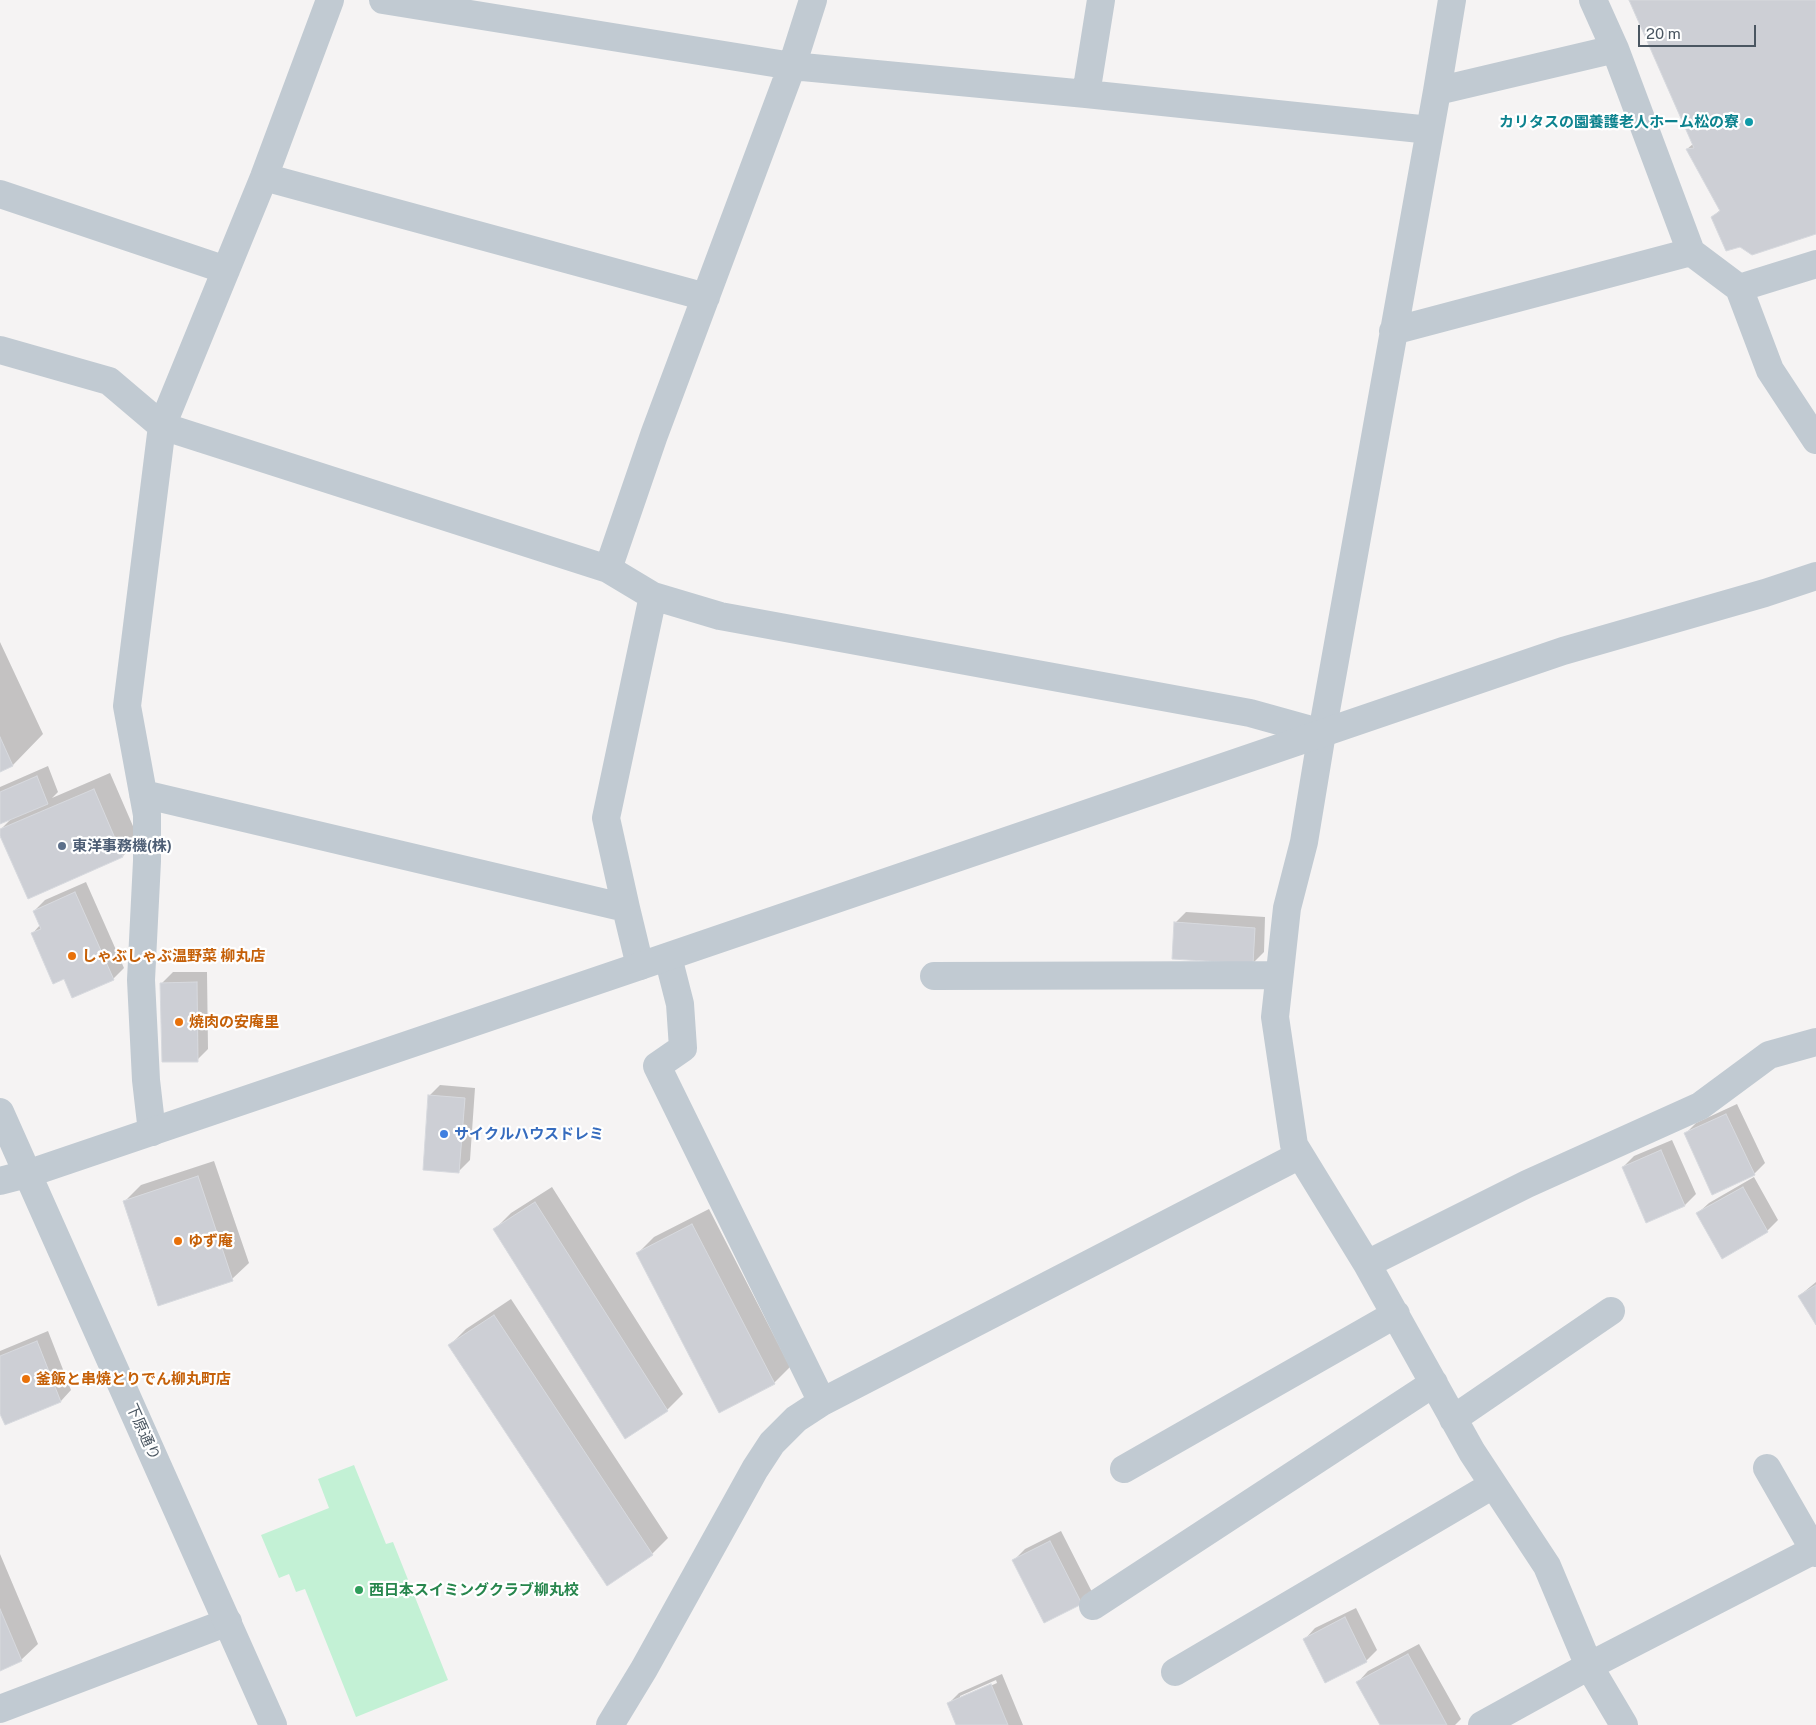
<!DOCTYPE html>
<meta charset="utf-8">
<style>
body{margin:0}
#map{position:relative;width:1816px;height:1725px;overflow:hidden;background:#f5f3f3;font-family:"Public Sans",sans-serif}
canvas{display:block}
.scale{position:absolute;left:1638px;top:25px;width:118px;height:22px;box-sizing:border-box;border:2px solid #4a5661;border-top:0;padding-left:6px;font-size:15px;line-height:18px;white-space:nowrap;color:#4a5661;-webkit-text-stroke:4px #fff;paint-order:stroke}
</style>
<div id="map">
<canvas width="1816" height="1725"></canvas>
<div class="scale">20 m</div>
</div>
<script>
const ctx = document.querySelector('canvas').getContext('2d');
ctx.lineJoin = 'round';
function fillPath(path, color) {
  ctx.fillStyle = color;
  ctx.fill(path, 'evenodd');
}
function shape(rows) {
  const path = new Path2D();
  for (const r of rows) {
    path.moveTo(r[0], r[1]);
    for (let i = 2; i < r.length; i += 2) path.lineTo(r[i], r[i + 1]);
  }
  return path;
}
function strokePath(path, color, width, dash) {
  ctx.strokeStyle = color;
  ctx.lineWidth = width;
  ctx.lineCap = dash ? 'butt' : 'round';
  ctx.setLineDash(dash || []);
  ctx.stroke(path);
}
function write(font, color, halo, rows, align = 'center') {
  ctx.font = font + ' "Public Sans","Noto Sans JP",sans-serif';
  ctx.lineWidth = 4.5;
  ctx.setLineDash([]);
  ctx.textBaseline = 'middle';
  ctx.strokeStyle = halo;
  ctx.fillStyle = color;
  for (const [text, x, y, turn = 0] of rows) {
    ctx.save();
    ctx.translate(x, y);
    ctx.rotate((+turn || 0) * Math.PI / 180);
    ctx.textAlign = isNaN(turn) ? turn : align;
    if (halo) ctx.strokeText(text, 0, 0);
    ctx.fillText(text, 0, 0);
    ctx.restore();
  }
}
const green = shape([
 [354,1465,386,1544,393,1542,448,1680,356,1717,305,1589,296,1592,289,1574,279,1578,261,1535,329,1508,318,1479]
]);
const shadow = shape([
 [1630,0,1816,0,1816,233,1712,218,1721,209,1687,149,1693,144],
 [0,642,43,734,13,765,0,771],
 [48,766,58,792,52,798,110,773,139,840,123,856,0,832,0,830,12,818,0,823,0,787],
 [86,882,124,968,113,979,32,934,40,925,34,911,45,900],
 [1186,912,1265,917,1264,952,1253,963,1175,923],
 [173,972,207,972,208,1049,197,1060,162,983],
 [440,1085,475,1088,470,1160,459,1171,429,1096],
 [1737,1104,1765,1163,1754,1174,1685,1134,1696,1123],
 [1672,1140,1696,1194,1685,1205,1646,1221,1623,1167,1634,1156],
 [214,1161,249,1263,232,1279,124,1202,141,1185],
 [1754,1177,1778,1220,1767,1231,1698,1213,1709,1203],
 [552,1187,683,1394,667,1410,494,1230,511,1213],
 [709,1209,790,1367,774,1383,637,1254,654,1237],
 [1816,1282,1816,1323,1799,1296],
 [511,1299,668,1538,652,1554,450,1345,466,1329],
 [48,1331,71,1390,61,1401,0,1411,0,1351],
 [1061,1531,1092,1592,1081,1603,1014,1560,1025,1549],
 [0,1554,38,1644,21,1660,0,1669],
 [1356,1608,1377,1650,1366,1661,1305,1639,1315,1628],
 [1419,1644,1461,1719,1455,1725,1381,1725,1358,1682,1368,1671],
 [1002,1674,1023,1725,958,1725,948,1704,959,1693],
 [996,1680,997,1683,960,1699,960,1696]
]);
const building = shape([
 [1629,0,1816,0,1816,234,1752,255,1740,247,1726,251,1711,217,1720,211,1686,149,1694,148,1629,0],
 [0,737,13,766,0,772,0,737],
 [37,776,48,804,0,824,0,792,37,776],
 [94,789,123,857,28,899,0,836,0,829,94,789],
 [75,892,114,980,72,998,64,979,53,984,31,933,41,929,33,911,75,892],
 [1174,922,1255,928,1253,964,1172,959,1174,922],
 [197,982,198,1062,162,1062,160,983,197,982],
 [428,1095,465,1098,459,1173,423,1170,428,1095],
 [1726,1114,1755,1175,1712,1195,1684,1133,1726,1114],
 [1661,1150,1685,1206,1646,1223,1622,1167,1661,1150],
 [198,1176,233,1281,158,1306,123,1201,198,1176],
 [1743,1187,1768,1232,1722,1259,1696,1213,1743,1187],
 [535,1202,668,1411,625,1439,493,1229,535,1202],
 [692,1224,775,1384,719,1413,636,1253,692,1224],
 [1816,1285,1816,1325,1798,1296,1816,1285],
 [494,1315,653,1555,607,1586,448,1345,494,1315],
 [37,1341,61,1402,5,1425,0,1414,0,1356,37,1341],
 [1050,1541,1082,1604,1044,1623,1012,1560,1050,1541],
 [0,1609,22,1661,0,1671,0,1609],
 [1345,1617,1367,1662,1325,1683,1303,1639,1345,1617],
 [1408,1654,1447,1725,1380,1725,1356,1682,1408,1654],
 [991,1684,1008,1725,956,1725,947,1703,991,1684]
]);
const minor = shape([
 [383,0,792,66,1086,94,1430,130],
 [1452,0,1437,91,1322,733,1304,842,1287,908,1275,1017,1294,1145,1367,1264,1472,1452,1547,1566,1589,1666,1814,1550,1816,1553],
 [1593,0,1615,49,1691,252,1739,288,1770,370,1816,440],
 [1437,91,1615,49],
 [1086,94,1101,0],
 [264,177,706,297],
 [0,194,226,270],
 [1739,288,1816,264],
 [1393,331,1691,252],
 [0,350,109,381,162,426,608,569,653,596,720,616,1250,713,1322,733],
 [608,569,654,435,792,66,813,0],
 [143,794,626,908,640,966],
 [626,908,606,818,653,596],
 [668,957,680,1004,683,1048,657,1066,822,1402],
 [934,976,1279,975],
 [152,1132,146,1080,141,980,147,861,147,815,127,706,162,426,264,177,330,0],
 [1367,1264,1527,1184,1700,1106,1769,1055,1816,1042],
 [1453,1419,1611,1311],
 [1767,1468,1814,1550],
 [1124,1469,1396,1314],
 [1093,1606,1434,1383],
 [1175,1672,1493,1485],
 [0,1709,228,1622],
 [610,1725,644,1669,755,1469,772,1443,796,1419,822,1402,1300,1155],
 [1482,1725,1589,1666,1624,1725]
]);
const tertiary = shape([
 [0,1112,273,1725],
 [0,1181,27,1174,640,966,1563,651,1765,593,1816,576]
]);
const markers = [
 [1749,122,5,"#0f9aa8"],
 [62,846,5,"#5c6f8a"],
 [72,956,5,"#e8710a"],
 [179,1022,5,"#e8710a"],
 [444,1134,5,"#3f7fe0"],
 [178,1241,5,"#e8710a"],
 [26,1379,5,"#e8710a"],
 [359,1590,5,"#2e9e5b"]
];
const cultureNames = [
 ["カリタスの園養護老人ホーム松の寮",1739,122]
];
const serviceNames = [
 ["東洋事務機(株)",72,846]
];
const foodNames = [
 ["しゃぶしゃぶ温野菜 柳丸店",82,956],
 ["焼肉の安庵里",189,1022],
 ["ゆず庵",188,1241],
 ["釜飯と串焼とりでん柳丸町店",36,1379]
];
const shopNames = [
 ["サイクルハウスドレミ",454,1134]
];
const streetNames = [
 ["下原通り",143,1432,66]
];
const leisureNames = [
 ["西日本スイミングクラブ柳丸校",369,1590]
];
fillPath(green, '#c3f1d5');
fillPath(shadow, '#0003');
fillPath(building, '#cdcfd5');
strokePath(building, '#d7d9de', 1);
strokePath(minor, '#c1cad2', 28);
strokePath(tertiary, '#c1cad2', 28);
for (const [x, y, r, color] of markers) {
  const dot = new Path2D();
  dot.arc(x, y, r, 0, 2 * Math.PI);
  ctx.fillStyle = color;
  ctx.fill(dot);
  strokePath(dot, '#fff', 2);
}
write('bold 15px', '#0d838f', '#fff', cultureNames, 'right');
write('bold 15px', '#4e5e75', '#fff', serviceNames, 'left');
write('bold 15px', '#c56008', '#fff', foodNames, 'left');
write('bold 15px', '#366cbe', '#fff', shopNames, 'left');
write('15px', '#4a5661', '#fff', streetNames);
write('bold 15px', '#27864d', '#fff', leisureNames, 'left');
</script>
